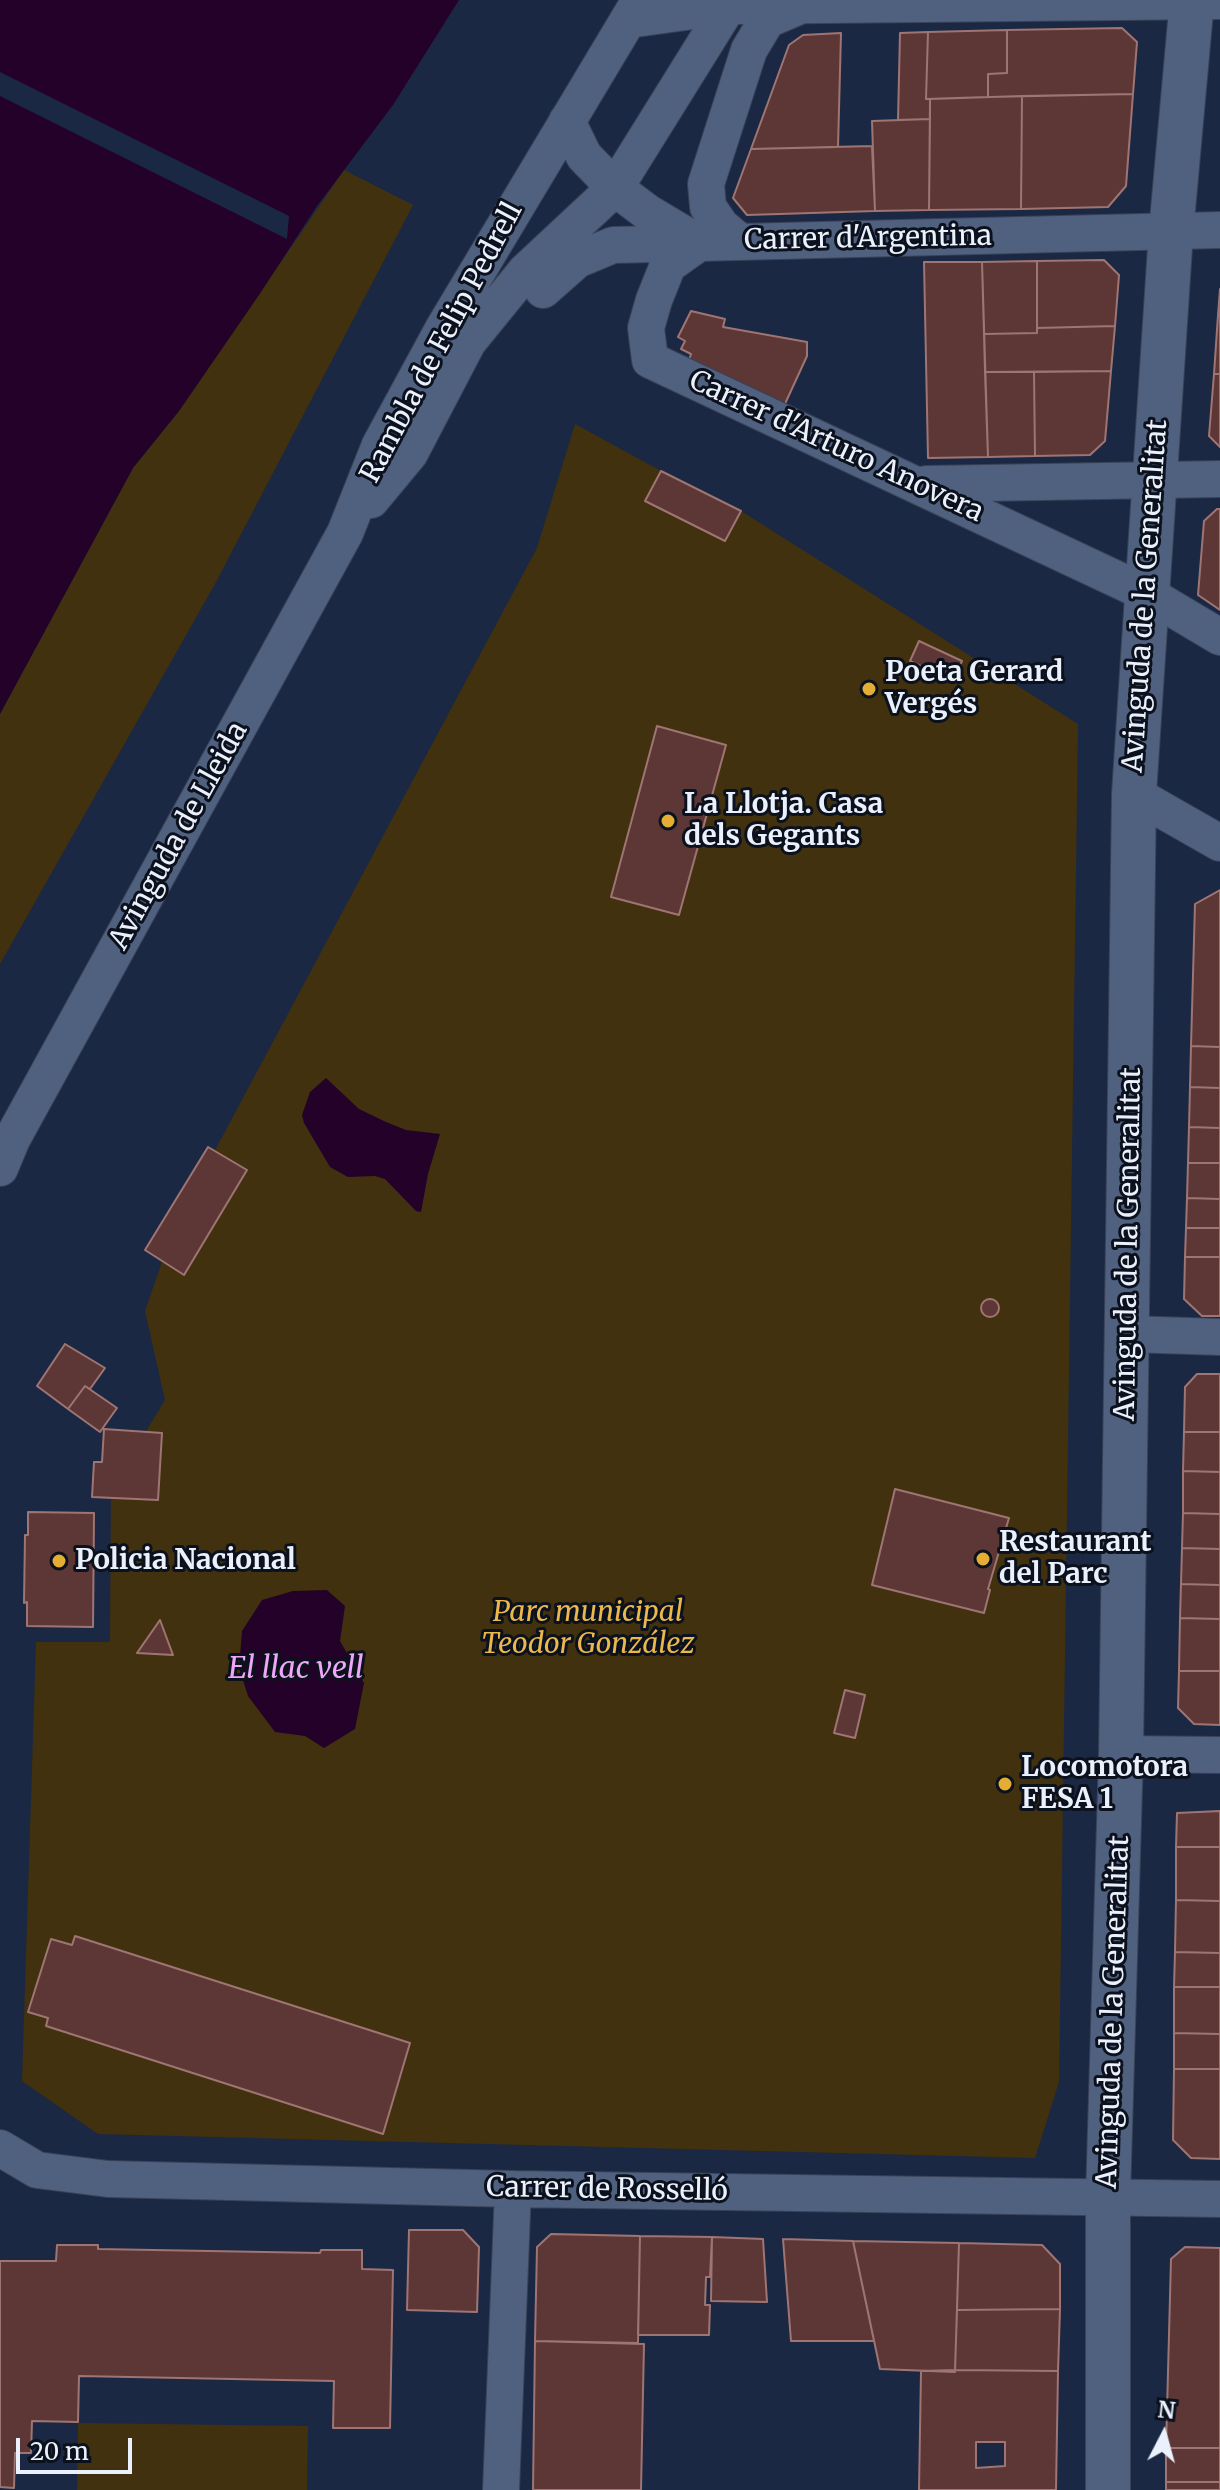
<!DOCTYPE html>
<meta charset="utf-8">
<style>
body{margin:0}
#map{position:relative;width:1220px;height:2490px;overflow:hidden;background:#1b2843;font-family:Merriweather,serif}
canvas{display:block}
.north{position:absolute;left:1124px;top:2394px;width:80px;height:80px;-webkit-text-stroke:6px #0b111d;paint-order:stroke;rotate:6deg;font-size:22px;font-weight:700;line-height:32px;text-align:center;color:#ebf1fc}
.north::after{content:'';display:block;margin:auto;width:28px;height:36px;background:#ebf1fc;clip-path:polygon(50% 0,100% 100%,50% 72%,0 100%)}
.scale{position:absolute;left:16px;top:2438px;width:116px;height:36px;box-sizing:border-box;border:4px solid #ebf1fc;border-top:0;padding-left:10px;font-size:24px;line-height:28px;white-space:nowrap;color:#ebf1fc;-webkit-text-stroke:6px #0b111d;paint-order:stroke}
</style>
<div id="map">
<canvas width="1220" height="2490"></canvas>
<div class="north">N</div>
<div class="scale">20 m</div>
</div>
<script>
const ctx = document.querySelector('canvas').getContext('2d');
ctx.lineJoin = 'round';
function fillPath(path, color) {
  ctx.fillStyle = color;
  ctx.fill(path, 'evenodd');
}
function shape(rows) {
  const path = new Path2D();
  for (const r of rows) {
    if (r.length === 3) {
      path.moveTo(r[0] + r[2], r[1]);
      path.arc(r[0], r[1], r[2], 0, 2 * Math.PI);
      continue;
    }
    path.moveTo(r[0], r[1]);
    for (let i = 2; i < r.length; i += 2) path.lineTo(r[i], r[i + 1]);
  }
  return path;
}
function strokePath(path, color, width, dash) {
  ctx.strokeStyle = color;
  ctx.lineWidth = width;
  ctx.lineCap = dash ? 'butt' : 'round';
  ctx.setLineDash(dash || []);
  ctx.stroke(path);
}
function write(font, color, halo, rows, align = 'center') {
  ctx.font = font + ' Merriweather,serif';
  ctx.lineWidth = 6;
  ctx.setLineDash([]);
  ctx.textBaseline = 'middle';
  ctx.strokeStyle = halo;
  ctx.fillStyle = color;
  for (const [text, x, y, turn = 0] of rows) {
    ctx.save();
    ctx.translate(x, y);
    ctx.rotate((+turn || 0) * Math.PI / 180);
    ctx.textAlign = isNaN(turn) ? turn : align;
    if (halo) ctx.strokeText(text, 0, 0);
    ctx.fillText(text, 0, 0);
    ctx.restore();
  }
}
const green = shape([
 [344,170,413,205,216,582,0,964,0,714,133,468,179,411],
 [575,424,661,471,741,511,1078,724,1059,2082,1035,2158,98,2134,22,2081,36,1642,110,1642,111,1481,137,1446,165,1400,145,1311,174,1227,537,548],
 [78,2423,308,2426,307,2490,77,2490]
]);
const water = shape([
 [0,0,459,0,393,105,317,206,259,295,179,411,133,468,0,714],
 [326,1078,359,1109,386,1122,406,1130,440,1134,428,1174,421,1212,416,1211,385,1179,375,1176,348,1177,330,1167,304,1123,302,1115,310,1092],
 [327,1590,345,1606,340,1641,364,1683,355,1729,324,1748,305,1736,275,1732,248,1696,239,1668,242,1631,262,1600,293,1591]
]);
const pier = shape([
 [0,72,289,216,287,239,0,96]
]);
const building = shape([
 [1122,28,1137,42,1133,94,988,97,988,74,1007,73,1007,30,1122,28],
 [1007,30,1007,73,988,74,988,97,926,99,928,32,1007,30],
 [928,32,926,99,930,99,930,119,898,120,900,33,928,32],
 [841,33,838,147,751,149,789,45,803,35,841,33],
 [1133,94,1126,186,1108,207,1021,209,1022,96,1133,94],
 [1022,96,1021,209,929,210,930,99,1022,96],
 [930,119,929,210,875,211,872,121,930,119],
 [872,146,875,211,747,215,733,198,751,149,872,146],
 [1104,260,1119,275,1115,326,1037,328,1037,261,1104,260],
 [1037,261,1037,333,984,334,982,262,1037,261],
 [924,262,982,262,988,457,928,458,924,262],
 [1220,289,1220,374,1214,374,1218,315,1220,289],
 [691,311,725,319,723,327,807,342,807,356,784,406,689,360,691,354,681,349,685,341,678,337,691,311],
 [1115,326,1111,371,985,372,984,334,1037,333,1037,328,1115,326],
 [1111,371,1105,441,1090,455,1035,456,1034,372,1111,371],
 [985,372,1034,372,1035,456,988,457,985,372],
 [1214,374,1220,374,1220,447,1209,436,1214,374],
 [661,471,741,511,725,541,645,501,661,471],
 [1217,509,1220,509,1220,610,1198,595,1204,521,1217,509],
 [919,641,962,661,953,681,910,661,919,641],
 [657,726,726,745,679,915,611,897,657,726],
 [1220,890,1220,1047,1191,1046,1195,904,1220,890],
 [1191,1046,1220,1047,1220,1088,1190,1087,1191,1046],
 [1190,1087,1220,1088,1220,1128,1189,1127,1190,1087],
 [1189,1127,1220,1128,1220,1163,1188,1163,1189,1127],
 [208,1147,247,1170,184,1275,145,1250,208,1147],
 [1188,1163,1220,1163,1220,1199,1187,1198,1188,1163],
 [1187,1198,1220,1199,1220,1228,1186,1228,1187,1198],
 [1186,1228,1220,1228,1220,1257,1185,1257,1186,1228],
 [1185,1257,1220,1257,1220,1316,1202,1316,1184,1299,1185,1257],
 [990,1308,9],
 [65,1344,105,1368,90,1389,85,1386,68,1409,37,1386,65,1344],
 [1197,1374,1220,1374,1220,1432,1184,1432,1185,1387,1197,1374],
 [85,1386,117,1408,100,1432,68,1409,85,1386],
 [104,1429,162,1433,158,1500,92,1497,94,1462,102,1462,104,1429],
 [1184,1432,1220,1432,1220,1472,1183,1471,1184,1432],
 [1183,1471,1220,1472,1220,1514,1183,1513,1183,1471],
 [895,1489,1009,1518,988,1589,990,1590,984,1613,872,1585,895,1489],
 [28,1512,94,1513,93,1627,27,1626,27,1602,24,1603,25,1535,28,1535,28,1512],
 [1183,1513,1220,1514,1220,1549,1182,1548,1183,1513],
 [1182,1548,1220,1549,1220,1585,1181,1584,1182,1548],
 [1181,1584,1220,1585,1220,1619,1180,1618,1181,1584],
 [1180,1618,1220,1619,1220,1671,1179,1671,1180,1618],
 [160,1620,173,1655,137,1653,160,1620],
 [1179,1671,1220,1671,1220,1725,1194,1724,1178,1708,1179,1671],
 [845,1690,865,1695,855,1738,834,1733,845,1690],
 [1220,1811,1220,1847,1176,1847,1177,1813,1220,1811],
 [1176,1847,1220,1847,1220,1901,1176,1900,1176,1847],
 [1176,1900,1220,1901,1220,1953,1175,1952,1176,1900],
 [75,1936,410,2043,383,2134,46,2026,48,2018,28,2012,51,1939,72,1945,75,1936],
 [1175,1952,1220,1953,1220,1987,1174,1987,1175,1952],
 [1174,1987,1220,1987,1220,2034,1174,2033,1174,1987],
 [1174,2033,1220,2034,1220,2069,1174,2069,1174,2033],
 [1174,2069,1220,2069,1220,2159,1191,2158,1173,2140,1174,2069],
 [409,2230,463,2230,479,2247,477,2312,407,2310,409,2230],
 [551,2234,640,2236,638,2343,535,2341,537,2247,551,2234],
 [640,2236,712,2237,710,2277,706,2277,705,2305,710,2305,709,2335,638,2335,640,2236],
 [712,2237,763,2239,767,2302,711,2301,712,2237],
 [783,2239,853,2241,874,2341,791,2341,783,2239],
 [853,2241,959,2243,955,2372,880,2369,853,2241],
 [959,2243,1042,2245,1060,2264,1060,2309,957,2310,959,2243],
 [57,2245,98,2245,98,2249,320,2253,321,2250,362,2250,362,2269,393,2270,390,2428,333,2428,334,2381,79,2376,78,2422,32,2421,31,2453,15,2453,14,2488,0,2487,0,2261,56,2261,57,2245],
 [1185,2247,1220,2248,1220,2448,1166,2448,1171,2259,1185,2247],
 [1060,2309,1058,2371,955,2370,957,2310,1060,2309],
 [535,2341,644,2344,641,2490,533,2490,535,2341],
 [955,2370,1058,2371,1056,2490,919,2490,921,2371,955,2370],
 [976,2442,1005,2442,1005,2466,976,2468,976,2442],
 [1166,2448,1220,2448,1220,2482,1166,2482,1166,2448],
 [1166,2482,1220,2482,1220,2490,1166,2490,1166,2482]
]);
const minor = shape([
 [628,20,729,6,1220,1],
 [567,121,584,156,615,188,647,212,699,243,1220,230],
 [740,242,721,226,708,207,706,184,749,50,767,20,800,6],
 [699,243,668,265,654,300,646,328,650,360,1146,593,1220,637],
 [543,290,577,260,613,245,697,243],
 [926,484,1220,479],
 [371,500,410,453,468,342,525,272,615,188,732,0],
 [1134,794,1220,843],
 [0,1168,12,1139,345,533,380,445,443,329,640,0],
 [1128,1334,1220,1337],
 [1121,1754,1220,1755],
 [0,2148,37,2170,108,2179,513,2189,1220,2199],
 [501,2490,513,2189]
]);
const tertiary = shape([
 [1108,2490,1108,2197,1121,1754,1134,794,1171,232,1192,0]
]);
const markers = [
 [869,689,8,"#e4ae35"],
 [668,821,8,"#e4ae35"],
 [983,1559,8,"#e4ae35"],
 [59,1561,8,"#e4ae35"],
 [1005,1784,8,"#e4ae35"]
];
const streetNames = [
 ["Carrer d'Argentina",868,239,-1],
 ["Rambla de Felip Pedrell",442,343,-62],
 ["Carrer d'Arturo Anovera",836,447,25],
 ["Avinguda de la Generalitat",1146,596,-86],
 ["Avinguda de Lleida",179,836,-61],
 ["Avinguda de la Generalitat",1129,1244,-89],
 ["Avinguda de la Generalitat",1114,2012,-88],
 ["Carrer de Rosselló",607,2190,1]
];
const poiNames = [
 ["Poeta Gerard",885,673],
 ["Vergés",885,705],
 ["La Llotja. Casa",684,805],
 ["dels Gegants",684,837],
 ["Restaurant",999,1543],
 ["del Parc",999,1575],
 ["Policia Nacional",75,1561],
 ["Locomotora",1021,1768],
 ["FESA 1",1021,1800]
];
const parkNames = [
 ["Parc municipal",588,1613],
 ["Teodor González",588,1645]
];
const waterNames = [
 ["El llac vell",296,1670]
];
fillPath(green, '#41310f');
fillPath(water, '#240129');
fillPath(pier, '#1b2843');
fillPath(building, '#5c3736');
strokePath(building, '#9f7573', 2);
strokePath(minor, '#384257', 38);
strokePath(tertiary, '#384257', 46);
strokePath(minor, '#50607f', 36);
strokePath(tertiary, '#50607f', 44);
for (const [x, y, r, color] of markers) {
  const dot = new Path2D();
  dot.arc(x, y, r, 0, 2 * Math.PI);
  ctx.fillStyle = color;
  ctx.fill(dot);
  strokePath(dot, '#0b111d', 3);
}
write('28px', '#ebf1fc', '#0b111d', streetNames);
write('bold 28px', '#ebf1fc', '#0b111d', poiNames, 'left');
write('italic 28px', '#ebb84b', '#0b111d', parkNames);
write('italic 30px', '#efa5f8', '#0b111d', waterNames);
</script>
